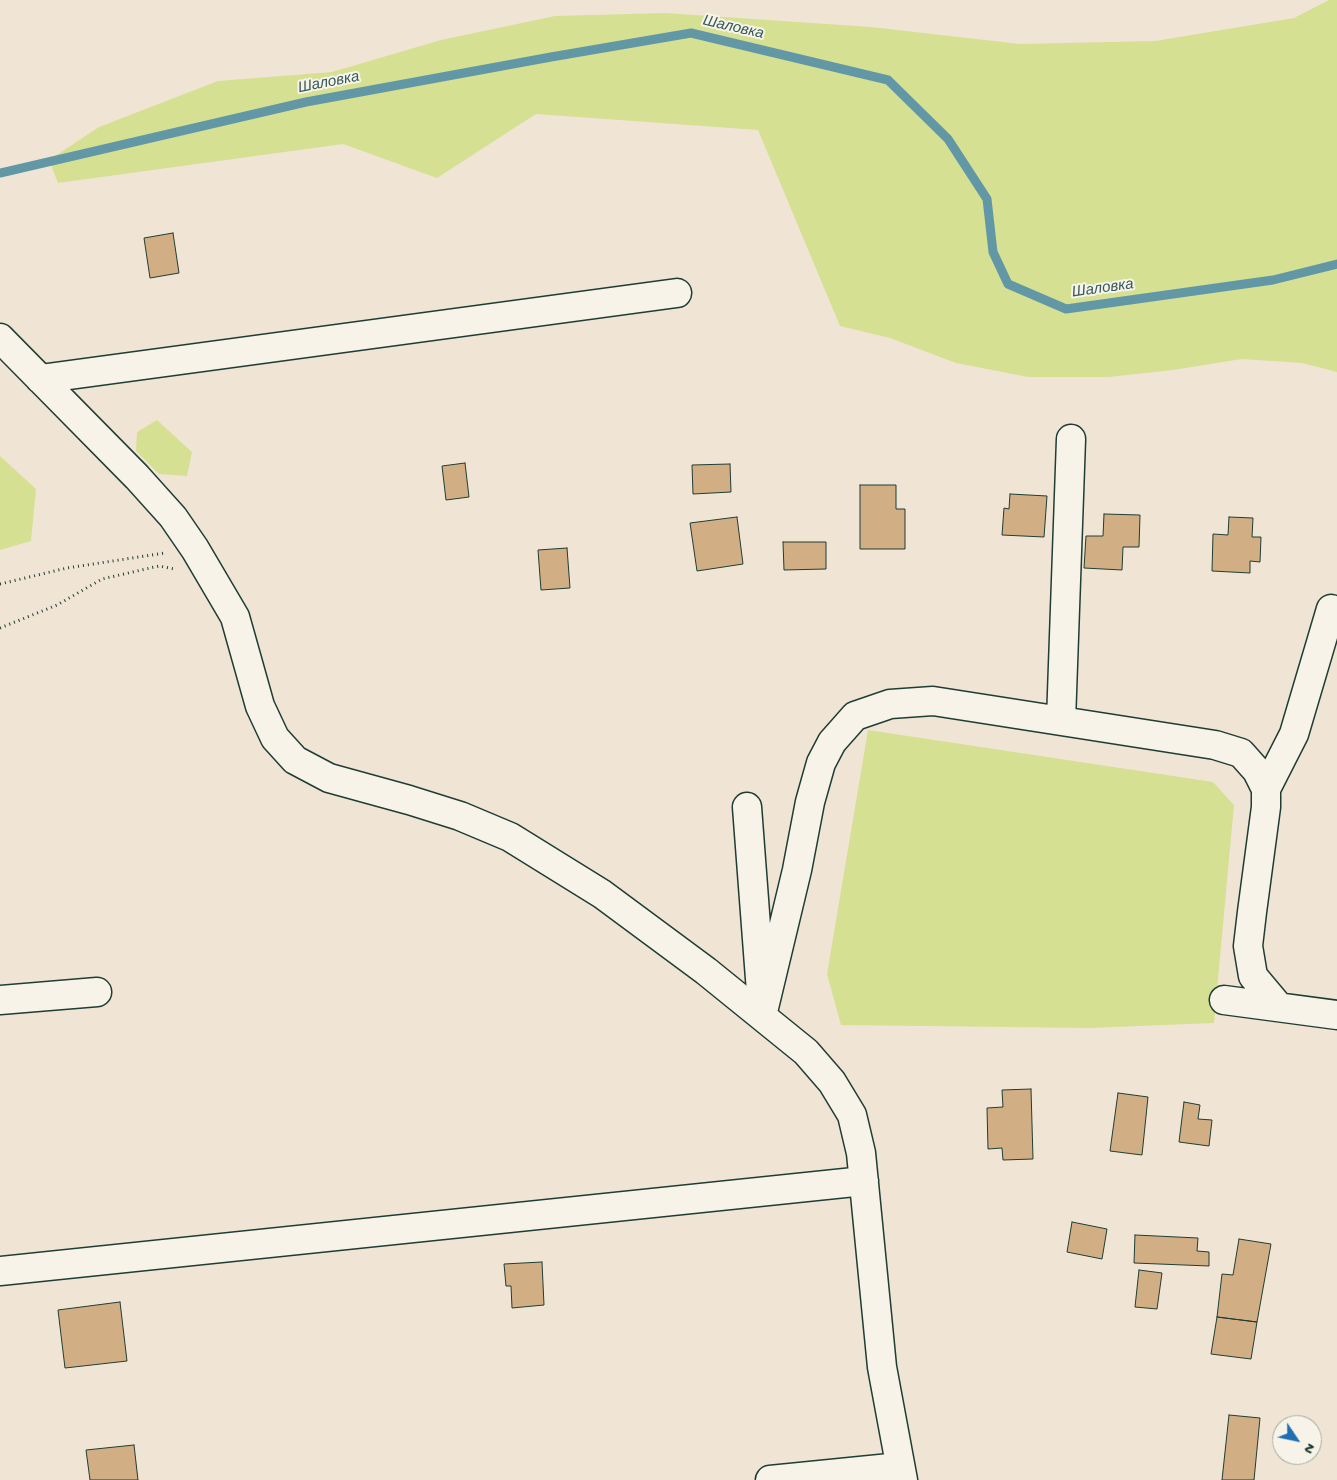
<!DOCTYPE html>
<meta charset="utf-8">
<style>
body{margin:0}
#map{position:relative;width:1337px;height:1480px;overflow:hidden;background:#f0e5d4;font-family:"Gochi Hand",sans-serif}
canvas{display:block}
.north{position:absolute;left:1272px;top:1415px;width:50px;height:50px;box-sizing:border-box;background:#f7f3e8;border:1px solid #a1aaa0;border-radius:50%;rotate:124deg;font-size:14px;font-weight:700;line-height:20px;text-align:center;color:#1f3d34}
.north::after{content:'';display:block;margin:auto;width:18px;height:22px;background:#1f6fb2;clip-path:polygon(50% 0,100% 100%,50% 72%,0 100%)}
</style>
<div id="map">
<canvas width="1337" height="1480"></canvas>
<div class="north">N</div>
</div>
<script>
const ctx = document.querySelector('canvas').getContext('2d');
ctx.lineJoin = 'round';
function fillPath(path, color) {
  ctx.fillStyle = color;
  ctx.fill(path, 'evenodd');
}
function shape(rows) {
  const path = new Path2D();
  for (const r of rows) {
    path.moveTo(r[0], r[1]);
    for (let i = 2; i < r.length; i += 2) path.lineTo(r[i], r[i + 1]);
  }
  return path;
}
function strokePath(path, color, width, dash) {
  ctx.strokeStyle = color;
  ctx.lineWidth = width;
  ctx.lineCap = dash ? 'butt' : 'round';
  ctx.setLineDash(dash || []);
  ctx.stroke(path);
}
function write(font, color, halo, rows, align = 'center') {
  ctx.font = font + ' "Gochi Hand",sans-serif';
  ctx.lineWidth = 4;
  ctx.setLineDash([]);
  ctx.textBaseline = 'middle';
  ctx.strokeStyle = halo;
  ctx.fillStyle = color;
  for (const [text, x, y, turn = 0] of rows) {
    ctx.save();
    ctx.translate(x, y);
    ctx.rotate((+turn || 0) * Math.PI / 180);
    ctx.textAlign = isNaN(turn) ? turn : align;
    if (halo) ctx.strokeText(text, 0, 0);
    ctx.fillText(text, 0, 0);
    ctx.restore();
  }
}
const green = shape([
 [1329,0,1337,0,1337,372,1302,363,1242,359,1173,370,1109,377,1028,377,956,363,890,338,840,326,758,130,536,114,437,178,343,144,58,183,49,160,99,127,218,81,332,72,441,40,555,16,665,13,871,27,1020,44,1155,41,1294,18],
 [157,420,192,452,187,476,159,474,136,451,137,432],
 [0,456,36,489,31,541,0,550],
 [868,730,1213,782,1234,805,1214,1023,1089,1028,841,1025,827,974]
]);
const stream = shape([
 [0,173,306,102,551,57,691,33,888,80,948,139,987,199,993,252,1008,284,1066,309,1273,280,1337,264]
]);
const building = shape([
 [173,233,179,273,150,278,144,238,173,233],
 [465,463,469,497,446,500,442,466,465,463],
 [730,464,731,492,693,494,692,465,730,464],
 [860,485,896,485,896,509,905,509,905,549,860,549,860,485],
 [1010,494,1047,496,1044,537,1002,535,1004,508,1009,509,1010,494],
 [1104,514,1140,515,1139,547,1123,547,1122,570,1084,568,1086,536,1103,536,1104,514],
 [737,517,743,564,697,571,690,523,737,517],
 [1229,517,1253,518,1252,537,1261,537,1260,562,1250,561,1250,573,1212,571,1213,534,1228,535,1229,517],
 [783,542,826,542,826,569,784,570,783,542],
 [567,548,570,588,541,590,538,550,567,548],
 [1031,1089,1033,1159,1003,1160,1002,1148,988,1149,987,1108,1003,1107,1002,1090,1031,1089],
 [1118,1093,1148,1097,1142,1155,1110,1151,1118,1093],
 [1184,1102,1200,1105,1198,1119,1212,1120,1209,1146,1179,1142,1184,1102],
 [1072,1222,1107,1229,1102,1259,1067,1252,1072,1222],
 [1135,1235,1198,1238,1197,1251,1209,1252,1209,1266,1134,1263,1135,1235],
 [1239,1239,1271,1244,1257,1322,1217,1317,1222,1274,1233,1275,1239,1239],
 [542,1262,544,1305,512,1308,511,1286,506,1286,504,1264,542,1262],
 [1139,1270,1162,1273,1157,1309,1135,1307,1139,1270],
 [120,1302,127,1361,65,1368,58,1310,120,1302],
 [1217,1317,1257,1322,1251,1359,1211,1354,1217,1317],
 [1229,1415,1260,1418,1254,1480,1222,1480,1229,1415],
 [134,1445,138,1480,90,1480,86,1450,134,1445]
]);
const path = shape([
 [0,584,67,568,165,553],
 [0,628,57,605,102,579,159,566,174,569]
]);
const minor = shape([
 [0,338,137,477,173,517,195,549,235,617,260,706,275,738,295,760,329,778,409,800,460,816,510,837,602,894,706,971,806,1052,832,1082,852,1115,861,1153,882,1367,903,1480],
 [40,379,677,293],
 [1061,721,1071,439],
 [1266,789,1294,734,1331,609],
 [747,807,761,992],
 [0,1000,97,992],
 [1224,1000,1337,1015],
 [762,1016,797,870,810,802,821,763,832,742,855,716,890,704,933,701,1215,745,1241,753,1257,771,1266,789,1266,807,1252,912,1248,946,1253,976,1279,1007],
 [0,1271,864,1181],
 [770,1480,900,1467]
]);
const waterNames = [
 ["Шаловка",733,29,13],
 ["Шаловка",329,84,-11],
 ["Шаловка",1103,290,-8]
];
fillPath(green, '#d5e093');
strokePath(stream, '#6298a5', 9);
fillPath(building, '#d2ae84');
strokePath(building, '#1f3d34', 1);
strokePath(minor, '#1f3d34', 31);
strokePath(path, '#1f3d34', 3, [1, 4]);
strokePath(minor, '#f7f3e8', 28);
write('italic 15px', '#355b5a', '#f7f3e8', waterNames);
</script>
